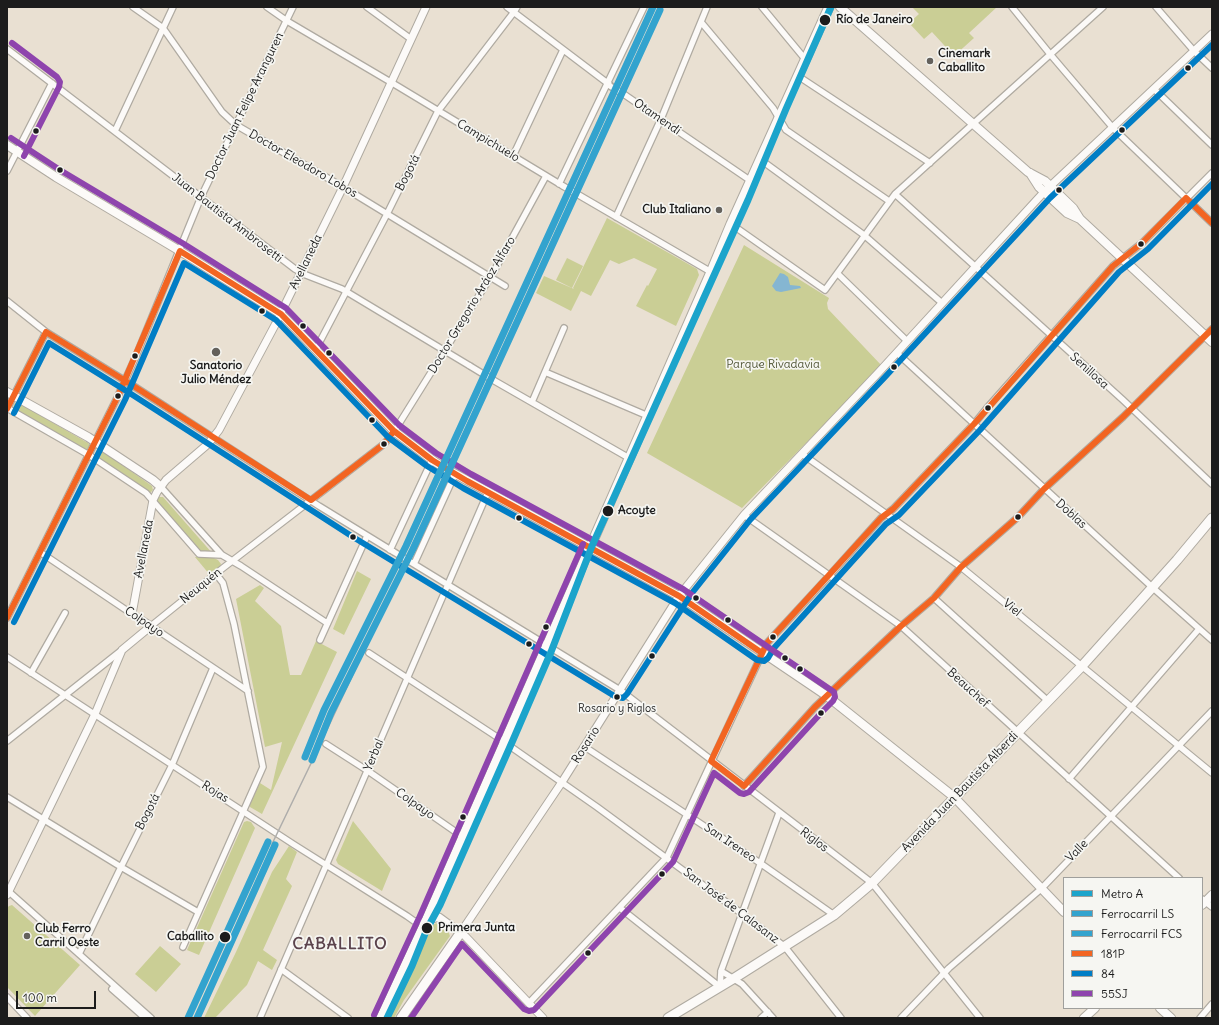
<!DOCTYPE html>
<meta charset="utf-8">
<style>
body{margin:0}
#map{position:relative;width:1219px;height:1025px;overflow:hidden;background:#e9e0d2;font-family:Delius,sans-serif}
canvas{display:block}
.frame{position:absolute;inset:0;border:8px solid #1c1c1c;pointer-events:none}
.legend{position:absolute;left:1063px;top:877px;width:140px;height:132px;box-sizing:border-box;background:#f6f6f2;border:1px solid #9f9f9c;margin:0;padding:5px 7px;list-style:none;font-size:12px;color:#1c1c1c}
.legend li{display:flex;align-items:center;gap:8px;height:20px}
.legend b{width:20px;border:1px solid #9f9f9c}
.scale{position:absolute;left:16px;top:991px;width:80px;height:18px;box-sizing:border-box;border:2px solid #1c1c1c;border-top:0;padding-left:5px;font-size:12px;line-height:14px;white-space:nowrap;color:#1c1c1c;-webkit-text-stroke:3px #f6f6f2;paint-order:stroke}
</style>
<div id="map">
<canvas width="1219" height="1025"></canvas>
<div class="frame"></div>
<ul class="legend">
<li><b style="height:5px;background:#1ca4cb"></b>Metro A</li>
<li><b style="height:5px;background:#33a3ce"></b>Ferrocarril LS</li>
<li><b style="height:5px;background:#33a3ce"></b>Ferrocarril FCS</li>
<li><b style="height:5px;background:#f26522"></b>181P</li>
<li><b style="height:5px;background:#007dc5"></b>84</li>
<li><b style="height:5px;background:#8e44ad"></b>55SJ</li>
</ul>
<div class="scale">100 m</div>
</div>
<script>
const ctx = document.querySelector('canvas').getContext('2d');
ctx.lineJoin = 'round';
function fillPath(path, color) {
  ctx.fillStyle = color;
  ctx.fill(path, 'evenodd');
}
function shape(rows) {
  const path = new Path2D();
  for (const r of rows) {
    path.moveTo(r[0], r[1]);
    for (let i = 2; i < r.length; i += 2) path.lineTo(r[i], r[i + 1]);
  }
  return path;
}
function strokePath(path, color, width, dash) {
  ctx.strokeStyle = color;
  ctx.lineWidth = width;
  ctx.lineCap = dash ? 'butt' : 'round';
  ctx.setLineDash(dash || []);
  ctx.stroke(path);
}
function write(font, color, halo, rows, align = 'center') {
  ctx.font = font + ' Delius,sans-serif';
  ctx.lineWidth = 3.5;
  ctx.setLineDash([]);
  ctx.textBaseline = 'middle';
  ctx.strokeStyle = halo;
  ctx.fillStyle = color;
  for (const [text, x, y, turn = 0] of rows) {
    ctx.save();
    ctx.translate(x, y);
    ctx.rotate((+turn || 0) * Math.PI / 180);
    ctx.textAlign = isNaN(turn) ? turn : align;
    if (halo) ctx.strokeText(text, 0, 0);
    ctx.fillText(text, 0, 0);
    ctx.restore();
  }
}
const green = shape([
 [912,7,997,7,969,33,974,38,954,56,932,32,924,39,909,23,919,14],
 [607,218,697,269,699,275,676,326,636,306,647,285,648,286,657,269,634,258,619,264,610,260,591,296,581,291,571,311,536,293,544,276,574,289,573,288],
 [744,245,829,298,827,303,828,309,882,366,742,508,647,453],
 [567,258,583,266,572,288,556,280],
 [17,402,88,443,90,446,86,450,84,450,13,409,14,404],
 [99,450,101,450,152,486,153,490,150,493,148,492,96,458,95,455,96,452],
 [159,497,163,497,213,554,199,551,157,503,156,501],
 [195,557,212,557,218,560,221,564,220,566,210,575],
 [357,571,371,579,344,635,333,629],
 [260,585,264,588,255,601,281,626,290,675,301,675,316,641,337,652,262,814,250,807,249,805,260,783,271,790,282,742,265,747,236,599],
 [247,821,251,822,255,828,199,955,187,950,244,822],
 [353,821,391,869,382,891,338,864,336,860],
 [289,846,297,852,286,879,292,886,263,950,277,960,272,970,258,961,247,985,215,1018,204,1018,236,952,272,872],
 [12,905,80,965,35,1016,7,987,7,908,9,906],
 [438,922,441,923,448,931,450,936,404,1000,394,1018,389,1018,433,925],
 [160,946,181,964,156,992,135,974]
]);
const water = shape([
 [780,273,784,274,788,277,790,285,800,286,801,288,781,292,776,291,772,286]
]);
const minor = shape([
 [133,7,163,28,222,112,236,125,343,187,505,286],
 [267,7,287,21,399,87,563,186],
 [367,7,411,39],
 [507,7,610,85],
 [762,7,805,59],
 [1012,7,1050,54,1113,128,1212,223],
 [1156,7,1194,51,1212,68],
 [701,22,773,108,786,130,889,201],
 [7,49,295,269,306,275,342,289,470,366],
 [798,76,930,163],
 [1154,89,1212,145],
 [625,95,751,181],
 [115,131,173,7],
 [513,156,563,50],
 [761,160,864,235,942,303],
 [7,171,52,83],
 [559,184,644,7],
 [577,194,711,272],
 [895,194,1123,400,1212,484],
 [616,217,661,119,707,7],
 [731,224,825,290,895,194,1103,7],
 [838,274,907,341],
 [7,301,46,332,132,385,319,506,394,552],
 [316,349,387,214,438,111,514,12,517,7],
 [897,353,1152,587,1212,640],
 [545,372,648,416],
 [493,380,629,458],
 [532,402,564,328],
 [7,408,89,455,146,493,199,554,222,555],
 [7,409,46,332],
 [802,454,961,567,1212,773],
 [161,487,222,555,241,566,327,623],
 [744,515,901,626,1179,878],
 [390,550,432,460],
 [40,552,132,614],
 [409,561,620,690,872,883,980,1018],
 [414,564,455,474],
 [934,598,1048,701],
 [7,618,118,396,136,356,201,197,293,7],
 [320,640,367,536],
 [369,653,494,735,597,807,741,913,785,947,841,1018],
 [7,657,293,844,407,916,414,921,426,921],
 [31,673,65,613],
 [248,691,151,626,223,568,384,444,392,435,493,273,546,176],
 [7,741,122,650],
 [326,744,368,771,463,837],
 [585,747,760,863,834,915],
 [1069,779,1199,629],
 [744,786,815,707,901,626,934,598,961,567,1018,517,1044,489,1123,417,1212,329],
 [7,797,121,867,198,912],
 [7,890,151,1018],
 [1202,899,1212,907],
 [620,908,720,987],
 [183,947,263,767,234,624,223,583,216,574],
 [79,954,121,867,172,765,213,668],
 [281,969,348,1018],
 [721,971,742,984,773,1018],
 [720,987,721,971,779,813],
 [112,989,145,1018],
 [7,997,27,1018],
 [529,1003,667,857,767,643,829,576,881,518,893,509,974,424,987,408,1113,266,1142,243,1212,173],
 [260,1018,488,492],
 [761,1018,768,1012],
 [901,1018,949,968,1041,889,1212,711],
 [1200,1018,1212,1004]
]);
const tertiary = shape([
 [7,895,95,714,122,650,151,626,132,614,153,500,157,492,166,480,208,444,219,430,275,325,343,187,426,7],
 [426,921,439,917,465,936,543,1018],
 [461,932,562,782,679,596,744,515,879,372,1044,192,1212,34]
]);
const secondary = shape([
 [840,7,1028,172,1045,181,1073,208,1080,219,1212,342],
 [7,145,56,177,180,251,281,314,297,330,394,431,435,462],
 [1030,173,1039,187,1067,213,1080,219],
 [7,392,88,437,153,480,161,487],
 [450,471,679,596,827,696,954,797,1064,912],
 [1202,905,1212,895],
 [1160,1008,1171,1018],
 [1084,1018,1095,1008]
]);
const primary = shape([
 [381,1018,426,921,711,272,731,224,829,7],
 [401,1018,461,932],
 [668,1018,733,979,834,915,872,883,1082,666,1177,560,1212,518]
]);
const rail = shape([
 [272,844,317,751,411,551,661,7]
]);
const minorBridge = shape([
 [610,86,625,95],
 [563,186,577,194],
 [470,366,493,380],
 [394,552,409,561]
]);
const secondaryBridge = shape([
 [435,462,450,471]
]);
const bus1 = shape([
 [1212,223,1186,198,1142,243,1113,266,974,424,893,509,881,518,767,643,711,761,744,786,815,707,901,626,934,598,961,567,1018,517,1044,489,1123,417,1212,329],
 [7,409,46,332,132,385,311,500,384,444,394,431],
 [7,618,118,396,180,251,281,314,394,431,432,460,467,481,679,596,762,653]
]);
const bus2 = shape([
 [14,413,49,343,128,392,353,537,616,697,623,698,627,694,692,593,750,520,885,377,1050,198,1212,45],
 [14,622,125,400,184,263,276,320,388,437,427,466,463,488,675,603,757,660,764,661,768,658,774,648,886,524,899,515,980,430,1119,272,1148,249,1212,184]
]);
const bus3 = shape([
 [12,43,57,77,60,82,59,87,24,156],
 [11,138,60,170,184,244,286,308,399,425,436,453,471,474,683,589,834,692,835,697,833,701,821,713,749,792,744,794,740,793,714,773,673,862,534,1010,529,1011,524,1009,462,944,411,1018],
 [374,1015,419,918,583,544]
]);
const rail1 = shape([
 [305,757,324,710,406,546,653,7],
 [188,1018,268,842]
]);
const rail2 = shape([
 [312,760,331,713,413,549,660,10],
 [197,1018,275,845]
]);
const metro1 = shape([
 [387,1018,412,966,427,929,440,905,513,740,551,652,592,546,748,200,786,109,831,7]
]);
const markers = [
 [825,20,6,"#1c1c1c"],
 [930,61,4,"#64615c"],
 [1188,68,3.5,"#1c1c1c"],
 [1122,130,3.5,"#1c1c1c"],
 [36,131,3.5,"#1c1c1c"],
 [60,170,3.5,"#1c1c1c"],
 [1059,190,3.5,"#1c1c1c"],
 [719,210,4,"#64615c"],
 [1141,244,3.5,"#1c1c1c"],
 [262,311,3.5,"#1c1c1c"],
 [303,326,3.5,"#1c1c1c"],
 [216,352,5,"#64615c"],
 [329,353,3.5,"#1c1c1c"],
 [135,356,3.5,"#1c1c1c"],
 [894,367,3.5,"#1c1c1c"],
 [118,396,3.5,"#1c1c1c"],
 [988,408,3.5,"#1c1c1c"],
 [372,420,3.5,"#1c1c1c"],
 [384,444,3.5,"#1c1c1c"],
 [608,511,6,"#1c1c1c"],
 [1018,517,3.5,"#1c1c1c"],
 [519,518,3.5,"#1c1c1c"],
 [353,537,3.5,"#1c1c1c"],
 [696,598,3.5,"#1c1c1c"],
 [728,620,3.5,"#1c1c1c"],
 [546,627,3.5,"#1c1c1c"],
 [773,637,3.5,"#1c1c1c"],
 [529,644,3.5,"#1c1c1c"],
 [652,656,3.5,"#1c1c1c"],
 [785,658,3.5,"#1c1c1c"],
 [800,669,3.5,"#1c1c1c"],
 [617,697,3.5,"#1c1c1c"],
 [821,713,3.5,"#1c1c1c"],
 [463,817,3.5,"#1c1c1c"],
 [662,874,3.5,"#1c1c1c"],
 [427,928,6,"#1c1c1c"],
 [27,936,4,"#64615c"],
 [225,937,6,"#1c1c1c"],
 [588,953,3.5,"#1c1c1c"]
];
const busNames = [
 ["Rosario y Riglos",617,709]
];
const stopNames = [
 ["Río de Janeiro",836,20],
 ["Acoyte",618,511],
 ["Primera Junta",438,928],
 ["Caballito",214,937,"right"]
];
const poiNames = [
 ["Cinemark",938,54],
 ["Caballito",938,68],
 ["Club Italiano",711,210,"right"],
 ["Sanatorio",216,366,"center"],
 ["Julio Méndez",216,380,"center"],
 ["Club Ferro",35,929],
 ["Carril Oeste",35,943]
];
const streetNames = [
 ["Doctor Juan Felipe Aranguren",245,106,-64],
 ["Otamendi",657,117,34],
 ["Campichuelo",488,141,31],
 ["Doctor Eleodoro Lobos",303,164,30],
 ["Bogotá",408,173,-63],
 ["Juan Bautista Ambrosetti",227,218,38],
 ["Avellaneda",306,262,-64],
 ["Doctor Gregorio Aráoz Alfaro",472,305,-59],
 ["Senillosa",1089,371,42],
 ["Doblas",1071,514,42],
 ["Avellaneda",144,549,-79],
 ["Neuquén",201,586,-39],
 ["Viel",1012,608,39],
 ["Colpayo",144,622,34],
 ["Beauchef",968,688,42],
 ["Rosario",586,745,-58],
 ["Yerbal",374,755,-67],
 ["Rojas",215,792,32],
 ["Avenida Juan Bautista Alberdi",960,792,-46],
 ["Colpayo",415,804,35],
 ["Bogotá",148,812,-63],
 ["Riglos",814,840,37],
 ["San Ireneo",730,843,34],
 ["Valle",1077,851,-46],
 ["San José de Calasanz",731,906,37]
];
const parkNames = [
 ["Parque Rivadavia",773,365]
];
const districtNames = [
 ["CABALLITO",340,944]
];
fillPath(green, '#cace95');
fillPath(water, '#85b6d2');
strokePath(minor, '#afaaa1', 8);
strokePath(tertiary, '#afaaa1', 9);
strokePath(secondary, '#afaaa1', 10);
strokePath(primary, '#afaaa1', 11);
strokePath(minor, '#fcfaf8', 5.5);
strokePath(tertiary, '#fcfaf8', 7);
strokePath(secondary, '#fcfaf8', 8);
strokePath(primary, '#fcfaf8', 9);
strokePath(rail, '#aeadab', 1.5);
strokePath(minorBridge, '#afaaa1', 8, []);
strokePath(secondaryBridge, '#afaaa1', 10, []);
strokePath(minorBridge, '#fcfaf8', 5.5);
strokePath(secondaryBridge, '#fcfaf8', 8);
strokePath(bus1, '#f26522', 6);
strokePath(bus2, '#007dc5', 6);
strokePath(bus3, '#8e44ad', 6);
strokePath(rail1, '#33a3ce', 7);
strokePath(rail2, '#33a3ce', 7);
strokePath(metro1, '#1ca4cb', 7);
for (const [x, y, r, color] of markers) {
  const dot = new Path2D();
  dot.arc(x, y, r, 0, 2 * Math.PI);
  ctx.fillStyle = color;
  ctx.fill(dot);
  strokePath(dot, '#f6f6f2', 1.5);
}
write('11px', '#1c1c1c', '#f6f6f2', busNames);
write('bold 12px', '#1c1c1c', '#f6f6f2', stopNames, 'left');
write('bold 12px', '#1c1c1c', '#f6f6f2', poiNames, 'left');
write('12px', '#1c1c1c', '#f6f6f2', streetNames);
write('12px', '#505535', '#f6f6f2', parkNames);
ctx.letterSpacing = '1px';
write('bold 16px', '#5c444d', '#f6f6f2', districtNames);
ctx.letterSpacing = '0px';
</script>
